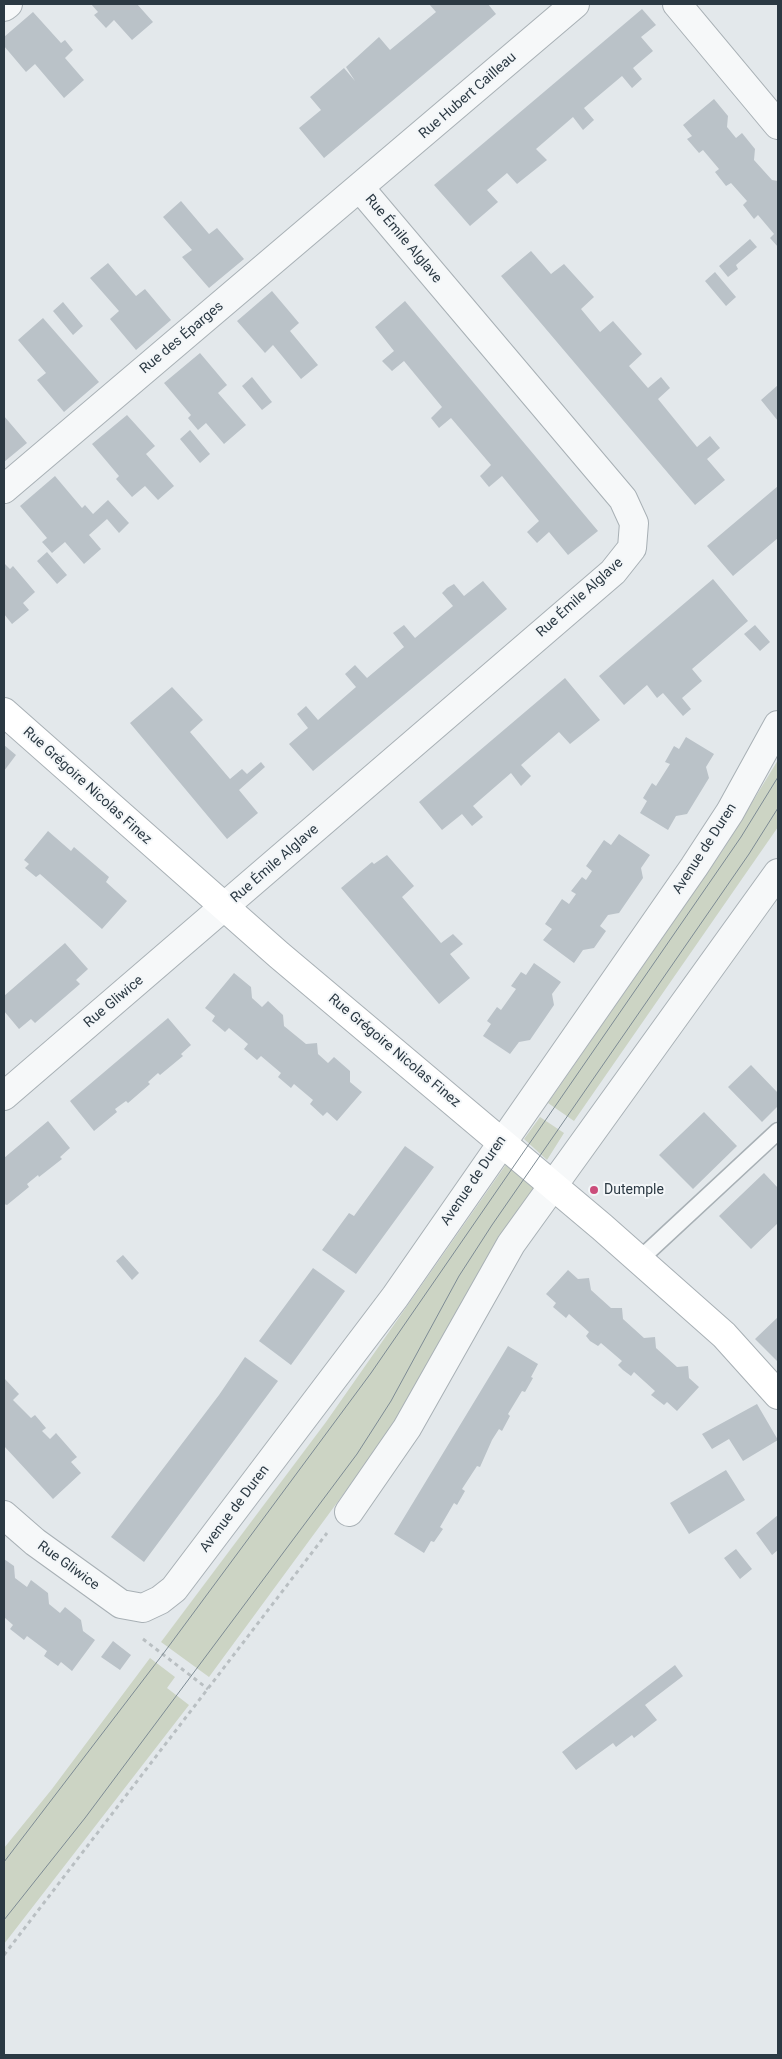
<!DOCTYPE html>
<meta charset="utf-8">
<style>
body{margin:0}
#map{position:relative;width:782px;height:2059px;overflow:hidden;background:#e3e8eb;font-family:Roboto,sans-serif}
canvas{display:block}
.frame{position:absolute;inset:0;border:5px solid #2b3943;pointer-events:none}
</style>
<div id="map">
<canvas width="782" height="2059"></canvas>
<div class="frame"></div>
</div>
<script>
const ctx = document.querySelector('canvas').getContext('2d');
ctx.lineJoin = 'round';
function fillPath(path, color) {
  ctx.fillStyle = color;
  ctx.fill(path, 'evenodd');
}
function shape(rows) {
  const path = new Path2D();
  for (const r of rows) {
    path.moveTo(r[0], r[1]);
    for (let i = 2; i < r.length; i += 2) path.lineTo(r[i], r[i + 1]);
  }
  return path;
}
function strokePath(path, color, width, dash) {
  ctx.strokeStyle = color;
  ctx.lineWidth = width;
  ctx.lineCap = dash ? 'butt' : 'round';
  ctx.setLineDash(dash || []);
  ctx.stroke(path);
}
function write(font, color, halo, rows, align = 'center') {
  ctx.font = font + ' Roboto,sans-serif';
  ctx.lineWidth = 4;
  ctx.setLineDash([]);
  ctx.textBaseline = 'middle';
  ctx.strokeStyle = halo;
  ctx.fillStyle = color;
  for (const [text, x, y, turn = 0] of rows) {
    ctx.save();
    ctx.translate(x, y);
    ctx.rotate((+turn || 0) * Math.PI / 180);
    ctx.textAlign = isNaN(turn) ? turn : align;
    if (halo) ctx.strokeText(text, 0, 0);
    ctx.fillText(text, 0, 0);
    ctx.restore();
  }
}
const green = shape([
 [778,760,778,827,574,1121,548,1103,723,850],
 [540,1117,564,1133,547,1160,524,1139],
 [507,1163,536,1186,488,1256,389,1432,209,1677,161,1642,326,1422],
 [150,1658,175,1677,167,1688,189,1705,4,1944,4,1848,52,1789]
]);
const building = shape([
 [91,4,137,4,153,22,132,40,114,20,106,28,94,15,98,12],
 [429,4,488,4,496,14,324,158,299,128,321,110,310,97,344,68,355,81,346,67,379,37,390,50,436,12],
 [642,9,656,25,641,37,653,51,633,68,642,79,632,88,622,76,584,108,594,120,583,130,573,117,536,149,547,160,517,184,507,173,487,190,498,202,470,226,434,185],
 [33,12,61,43,65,40,73,50,65,58,84,80,64,98,35,64,26,72,4,46,4,37],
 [714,99,728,116,727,127,736,138,742,133,755,149,754,160,772,180,778,181,778,247,770,238,774,234,758,215,754,219,743,205,747,201,731,183,726,186,715,172,719,169,703,150,699,153,687,139,692,136,683,125],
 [181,201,209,234,217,228,244,259,209,288,182,257,192,250,163,217],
 [750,239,757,247,736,265,738,269,728,277,719,266],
 [531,251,551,274,564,264,594,297,581,309,600,332,613,321,642,354,629,366,648,388,661,377,670,388,658,399,697,447,710,436,720,448,707,459,725,480,695,505,501,276],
 [108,263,136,296,145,289,171,320,136,350,110,319,119,311,90,278],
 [715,272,736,297,726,306,705,281],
 [272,291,299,323,290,331,318,365,301,379,273,345,265,353,237,321],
 [405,301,598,531,568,555,549,532,537,543,527,532,539,521,502,476,489,487,484,481,480,476,491,465,451,418,439,428,431,418,442,407,404,361,392,371,382,361,394,351,375,327],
 [63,302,83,326,73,335,53,311],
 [43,318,99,382,64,412,37,380,46,373,18,340],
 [200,353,227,385,218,393,246,425,224,444,206,423,198,430,188,418,191,415,164,383],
 [252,377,272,402,262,410,242,386],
 [778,385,778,421,761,400],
 [127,415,155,446,146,454,174,486,158,500,145,486,132,497,116,479,119,476,92,444],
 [4,416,27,443,4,462],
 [190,430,210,454,200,463,180,439],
 [55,476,82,508,85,505,93,514,108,500,129,523,119,533,107,519,89,535,101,549,84,564,65,542,52,553,42,542,47,538,20,506],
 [778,486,778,538,733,576,707,546],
 [47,552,67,575,57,584,37,561],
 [4,563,10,569,13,566,35,592,23,603,29,610,12,624,4,614],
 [713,579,748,621,692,669,702,681,682,698,691,709,683,716,663,693,657,698,647,685,624,705,599,676],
 [483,581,507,609,313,771,289,744,308,728,297,714,306,706,318,720,356,687,345,674,355,665,367,678,404,647,393,633,404,625,415,638,453,606,442,593,447,588,454,584,464,596],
 [755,625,770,642,760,651,744,634],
 [565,678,600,720,570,744,559,732,521,765,531,776,521,786,511,773,473,806,483,817,472,826,462,814,442,830,419,802],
 [172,687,203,720,190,732,230,779,242,769,247,774,261,762,265,767,239,790,258,813,227,839,130,723],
 [686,737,714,754,706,767,709,778,687,814,676,816,668,830,640,813,647,801,643,798,652,783,656,786,670,764,665,762,674,746,679,749],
 [4,745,16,755,4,771],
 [48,831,71,851,74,847,109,877,106,882,127,901,102,929,40,874,36,877,25,868,29,864,24,860],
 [619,834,650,855,641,868,643,878,619,913,608,915,600,926,606,931,594,948,583,950,574,963,543,940,552,929,545,924,562,899,569,904,576,894,571,891,582,877,586,880,592,871,586,866,604,840,611,845],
 [387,855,414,886,402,897,441,943,453,934,463,944,450,954,470,978,439,1004,341,888,372,862,374,864],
 [65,943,88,969,76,980,80,984,35,1023,31,1019,19,1029,4,1011,4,996],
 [534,963,561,982,552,994,554,1005,530,1040,519,1042,510,1054,483,1036,491,1024,487,1021,497,1007,501,1010,516,989,511,986,521,972,526,975],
 [234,973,251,987,252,998,262,1007,268,1001,283,1015,284,1026,306,1044,317,1043,318,1054,328,1063,334,1057,350,1071,350,1082,362,1092,337,1121,327,1112,323,1116,310,1104,313,1100,294,1084,291,1088,278,1077,281,1073,261,1056,257,1060,244,1049,248,1044,229,1028,225,1032,212,1021,215,1016,205,1008],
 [168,1018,191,1045,181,1054,183,1056,160,1075,158,1073,148,1082,150,1084,128,1103,126,1101,115,1109,117,1112,94,1131,70,1101],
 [751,1065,778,1093,778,1106,762,1122,728,1087],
 [704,1112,737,1146,693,1189,659,1155],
 [48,1121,70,1148,60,1157,62,1159,39,1177,38,1175,27,1184,29,1187,7,1205,4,1204,4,1158],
 [405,1146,434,1167,356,1274,322,1250,349,1213,354,1216],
 [764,1173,778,1188,778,1223,751,1249,719,1216],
 [123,1255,139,1273,132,1280,116,1261],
 [313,1268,345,1291,291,1365,259,1341],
 [568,1270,578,1279,589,1278,591,1290,611,1308,622,1308,623,1319,644,1338,655,1337,656,1348,677,1367,688,1366,689,1378,699,1387,677,1411,667,1402,664,1405,651,1395,655,1391,634,1372,631,1376,623,1370,618,1365,622,1361,601,1343,598,1346,590,1341,586,1336,589,1332,569,1314,566,1318,553,1307,556,1303,546,1294],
 [778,1317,778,1362,755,1339],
 [508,1346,538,1364,531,1377,533,1378,525,1392,522,1391,508,1414,510,1416,502,1431,499,1429,492,1440,480,1467,477,1466,462,1489,465,1491,457,1505,454,1503,440,1527,443,1529,434,1542,431,1541,424,1553,394,1534],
 [245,1357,278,1381,144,1562,111,1537,219,1395],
 [4,1378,19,1394,13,1400,31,1418,35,1415,46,1428,42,1431,50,1439,56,1433,77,1457,71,1462,81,1473,53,1499,4,1446],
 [757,1404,778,1440,743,1461,729,1439,712,1449,702,1434],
 [726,1470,745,1500,689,1534,670,1503],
 [778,1515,778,1550,772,1555,756,1533],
 [736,1549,752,1569,740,1579,724,1558],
 [4,1559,14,1566,15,1578,27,1587,31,1580,48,1593,49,1604,60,1613,65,1607,81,1620,83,1631,95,1640,72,1671,61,1662,58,1666,44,1656,47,1651,27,1636,24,1640,10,1629,13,1625,4,1617],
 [113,1641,131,1655,120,1670,101,1657],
 [675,1665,683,1676,645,1705,657,1720,634,1738,632,1735,616,1747,613,1743,576,1770,562,1752]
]);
const path = shape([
 [143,1639,208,1689],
 [4,1955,327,1533]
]);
const lane = shape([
 [639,1260,778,1131]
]);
const street = shape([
 [677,4,778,125],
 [4,7,8,4],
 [4,489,575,4],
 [4,1096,613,572,632,548,634,523,623,499,360,188],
 [349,1512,407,1428,511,1244,778,873],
 [4,1515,35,1542,121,1604,143,1608,160,1600,174,1589,395,1297,694,867,730,812,778,725]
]);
const secondary = shape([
 [4,712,279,955,602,1227,724,1335,778,1395]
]);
const tram = shape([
 [4,1862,163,1654,371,1373,741,837,778,777],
 [4,1920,85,1818,357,1454,391,1401,459,1276,492,1225,749,854,778,808]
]);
const markers = [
 [594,1190,5,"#cb4d7b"]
];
const streetNames = [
 ["Rue Hubert Cailleau",468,96,-41],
 ["Rue Émile Alglave",403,239,50],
 ["Rue des Éparges",182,338,-40],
 ["Rue Émile Alglave",580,598,-42],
 ["Rue Grégoire Nicolas Finez",87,786,42],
 ["Avenue de Duren",705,849,-57],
 ["Rue Émile Alglave",275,864,-41],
 ["Rue Gliwice",114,1002,-40],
 ["Rue Grégoire Nicolas Finez",394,1051,40],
 ["Avenue de Duren",474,1181,-56],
 ["Avenue de Duren",235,1509,-53],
 ["Rue Gliwice",68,1566,36]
];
const poiNames = [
 ["Dutemple",604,1190]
];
fillPath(green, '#ccd4c4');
fillPath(building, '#bac2c8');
strokePath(lane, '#a8b0b5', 19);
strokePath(street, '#a8b0b5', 30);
strokePath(secondary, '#a8b0b5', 30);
strokePath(path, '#b9bfc2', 3, [4, 4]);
strokePath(lane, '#f6f8f9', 16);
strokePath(street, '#f6f8f9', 28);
strokePath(secondary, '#fff', 28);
strokePath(tram, '#7d8b94', 1);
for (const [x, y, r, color] of markers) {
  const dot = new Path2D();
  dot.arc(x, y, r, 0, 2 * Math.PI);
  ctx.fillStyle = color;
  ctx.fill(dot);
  strokePath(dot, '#f3f6f8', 2);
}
write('14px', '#2b3943', '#f3f6f8', streetNames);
write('14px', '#2b3943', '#f3f6f8', poiNames, 'left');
</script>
